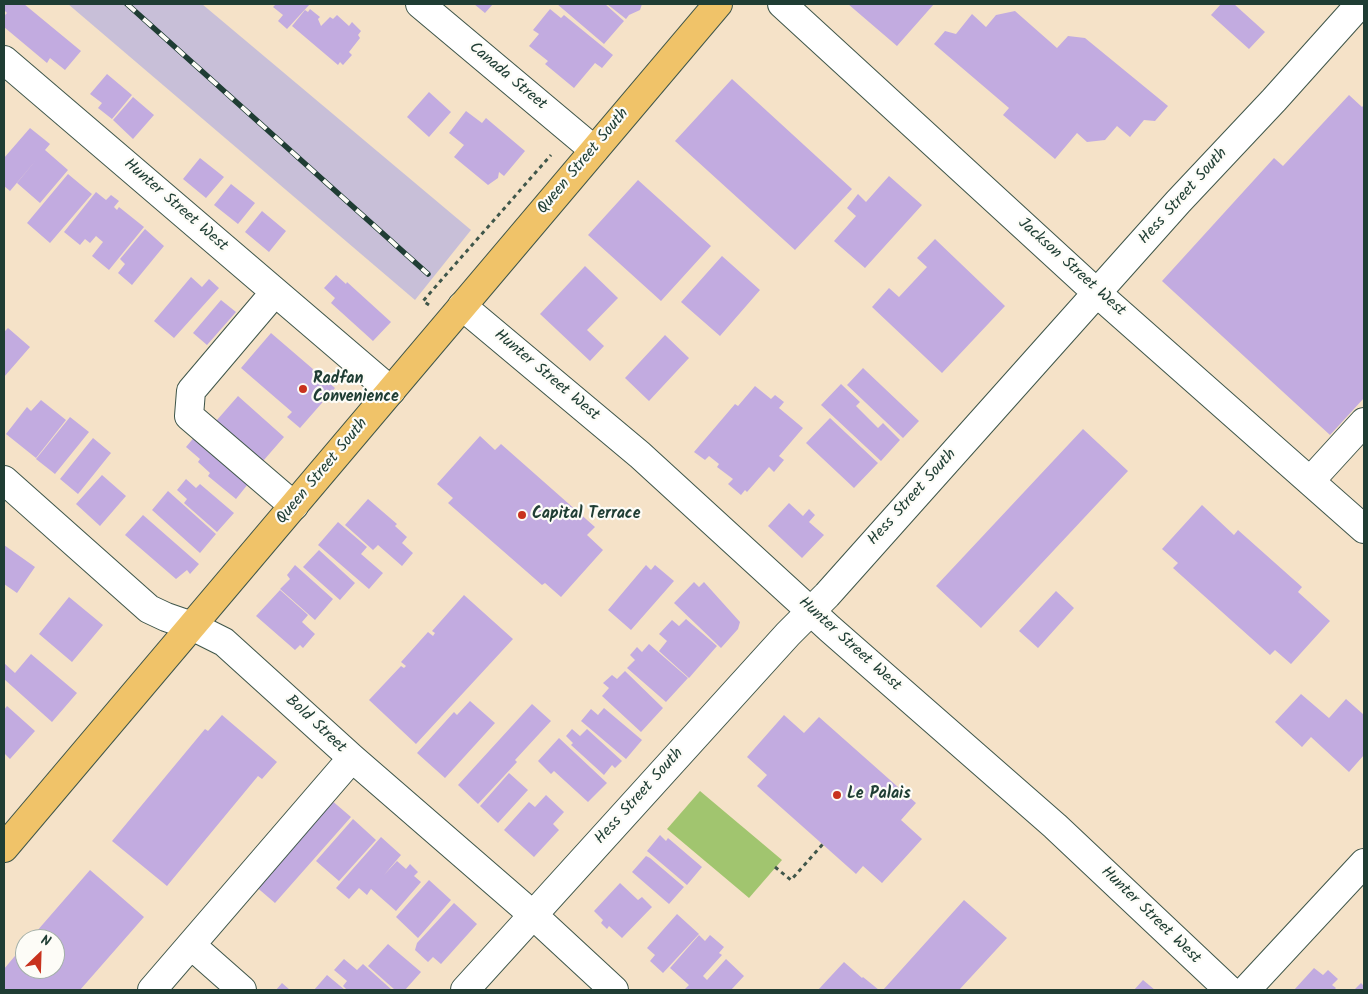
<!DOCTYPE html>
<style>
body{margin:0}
#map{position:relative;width:1368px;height:994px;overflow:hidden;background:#f5e2c8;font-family:Kalam,sans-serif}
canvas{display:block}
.frame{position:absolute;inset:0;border:5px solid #1f3d34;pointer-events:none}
.north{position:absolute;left:15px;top:929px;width:50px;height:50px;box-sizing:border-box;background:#fdfcf7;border:1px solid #a4b0a9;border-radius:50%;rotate:24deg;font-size:14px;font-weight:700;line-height:20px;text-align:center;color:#1f3d34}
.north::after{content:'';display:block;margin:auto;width:18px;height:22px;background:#c8321e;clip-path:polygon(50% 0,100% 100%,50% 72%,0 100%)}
</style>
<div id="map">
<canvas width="1368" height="994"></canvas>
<div class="frame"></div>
<div class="north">N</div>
</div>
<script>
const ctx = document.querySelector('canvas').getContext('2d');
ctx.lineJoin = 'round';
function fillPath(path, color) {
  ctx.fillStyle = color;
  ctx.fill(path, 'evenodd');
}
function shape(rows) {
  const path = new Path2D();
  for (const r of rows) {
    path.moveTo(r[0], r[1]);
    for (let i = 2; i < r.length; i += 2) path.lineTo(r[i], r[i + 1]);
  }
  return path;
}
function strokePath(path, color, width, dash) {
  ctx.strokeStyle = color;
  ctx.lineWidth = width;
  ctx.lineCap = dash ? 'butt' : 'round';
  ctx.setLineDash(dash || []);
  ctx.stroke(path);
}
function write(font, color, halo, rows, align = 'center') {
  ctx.font = font + ' Kalam,sans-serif';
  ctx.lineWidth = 4.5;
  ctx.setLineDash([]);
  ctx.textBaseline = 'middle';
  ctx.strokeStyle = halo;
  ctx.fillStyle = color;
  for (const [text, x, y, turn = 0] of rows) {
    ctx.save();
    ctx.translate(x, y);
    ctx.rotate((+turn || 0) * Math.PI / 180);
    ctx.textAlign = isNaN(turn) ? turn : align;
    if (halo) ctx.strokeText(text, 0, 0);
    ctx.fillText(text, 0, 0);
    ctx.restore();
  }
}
const industrial = shape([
 [68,4,202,4,471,230,415,300]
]);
const green = shape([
 [700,791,782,860,749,898,667,829]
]);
const building = shape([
 [5,4,24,4,81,51,65,70,50,58,47,63,4,27,4,16,7,13,4,10],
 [276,4,310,4,287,29,278,21,283,15,273,7],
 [474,4,493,4,485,13],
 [557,4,605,4,624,21,604,44],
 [607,4,642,4,640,10,629,15,626,19],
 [848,4,934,4,897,46],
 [1221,4,1234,4,1265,32,1249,49,1211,15],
 [310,9,320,17,318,19,321,26,330,17,333,19,337,15,349,26,352,22,361,31,358,35,360,38,349,52,352,55,343,65,340,62,338,65,292,26,305,10,308,12],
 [550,9,561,18,564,15,613,55,602,68,595,63,574,88,545,64,548,61,529,46,539,34,533,30],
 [1015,11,1057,48,1068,36,1085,38,1168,106,1155,121,1144,120,1130,137,1117,126,1105,140,1087,142,1077,133,1055,159,1003,115,1009,108,934,44,945,31,956,34,972,14,986,27,996,15],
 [107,74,132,95,112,119,98,108,102,103,90,94],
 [732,79,852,189,795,250,675,141],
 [429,92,451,112,429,137,407,117],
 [1349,95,1362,107,1364,105,1364,398,1330,435,1162,281,1274,158,1283,166],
 [133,97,154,115,133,139,113,120],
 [466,111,482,123,486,118,525,151,504,176,499,172,498,178,488,185,454,157,464,145,449,133],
 [30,128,50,144,45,150,68,170,40,203,17,183,37,159,10,191,4,186,4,158],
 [200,158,224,177,206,198,183,179],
 [68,174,92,194,50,243,27,223],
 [889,176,922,205,865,268,834,241,856,216,847,208,858,194,866,202],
 [638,180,711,246,661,301,588,235],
 [231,184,255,203,238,224,214,205],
 [96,192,106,200,111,195,119,201,114,207,117,210,119,207,144,227,109,270,92,256,103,242,96,236,90,243,85,239,80,245,64,232],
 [262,211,286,231,269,252,245,232],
 [145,229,164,246,132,285,118,273,125,264,120,259],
 [935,239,1005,306,942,373,872,307,889,288,899,297,927,267,917,258],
 [722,256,760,290,720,336,681,302],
 [585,266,618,298,587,330,604,346,590,361,540,314],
 [336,275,346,284,347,282,391,322,373,341,331,303,335,298,324,288],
 [191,277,202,287,209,279,219,288,174,338,154,321],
 [221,300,236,312,207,345,193,333],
 [8,328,30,347,4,377,4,332],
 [271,333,335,388,300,428,287,417,292,412,241,368],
 [665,335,689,358,649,401,625,378],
 [863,368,919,421,903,438,847,385],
 [841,384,860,402,856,406,878,428,883,423,900,440,881,461,821,405],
 [755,386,771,399,775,395,784,402,779,408,803,428,779,456,784,460,774,472,769,467,747,492,745,490,741,495,728,484,733,479,717,467,719,464,709,456,705,460,694,452,735,404,738,406],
 [238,396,284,437,257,468,210,428],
 [41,400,66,420,36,458,6,434,27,407,31,411],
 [70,417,89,432,55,474,36,459],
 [830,418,878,463,854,488,806,443],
 [1083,429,1128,471,981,628,936,586],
 [196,435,252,479,236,499,208,476,210,473,198,462,200,459,186,447],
 [480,436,495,450,501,444,595,527,587,535,603,550,561,597,545,583,542,585,448,503,453,498,437,484],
 [93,438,111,453,78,494,60,479],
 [102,475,126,496,100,526,76,504],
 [186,479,196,488,200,484,234,513,217,532,184,503,187,499,177,490],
 [168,491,216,534,200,553,152,510],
 [368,499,397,524,395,526,407,537,402,543,413,553,402,566,378,545,373,550,345,525],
 [789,503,803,516,809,509,815,515,809,522,824,535,802,558,768,526],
 [1202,505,1234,535,1238,530,1302,587,1298,592,1330,621,1291,664,1275,650,1270,655,1173,568,1178,563,1162,549],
 [143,515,199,564,190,574,187,570,176,579,125,535],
 [338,522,367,547,361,554,383,573,369,589,318,545],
 [4,545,35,567,17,593,4,584],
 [319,550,355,583,340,600,303,567],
 [295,565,333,599,315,620,280,589,290,579,287,575],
 [646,565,651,570,655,565,674,581,631,630,608,610],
 [694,582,699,587,704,582,740,622,738,629,721,648,674,603],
 [280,590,308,615,302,622,315,634,303,648,300,645,295,650,256,616],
 [1056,591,1074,608,1038,648,1019,631],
 [464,595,513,639,416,744,369,700,401,666,404,668,406,666,401,662,428,632,433,636,435,633,432,631],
 [69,597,103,625,72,662,39,634],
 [686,619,717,646,689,678,659,651,667,641,659,634,672,620,679,626],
 [649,644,688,678,666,702,627,668,635,660,630,655,637,647,642,652],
 [31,654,77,693,52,722,4,679,4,663,15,673],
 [625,671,663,708,641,732,602,696,609,688,603,683,612,675,617,679],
 [1301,694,1329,718,1346,699,1364,715,1364,755,1349,772,1311,737,1302,747,1275,722],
 [470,701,495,723,445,778,417,753,454,712,457,715],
 [532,704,551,721,515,760,517,762,478,804,458,785],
 [7,706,35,731,10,759,4,753,4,710],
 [604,708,642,740,626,759,581,721,591,709,598,715],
 [222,715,277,762,262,779,258,776,167,886,112,841,205,729,208,731],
 [784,715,804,733,819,717,916,803,901,820,922,839,882,883,863,866,856,874,757,786,767,775,747,757],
 [572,729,580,736,587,729,622,761,615,768,612,765,604,775,571,745,573,743,566,736],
 [559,738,607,783,588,802,554,771,551,774,538,761],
 [509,773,528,790,498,823,480,806],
 [546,795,564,812,553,824,559,830,534,857,504,830,529,802,535,807],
 [330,799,351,817,275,903,254,885],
 [353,819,376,840,339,881,316,861],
 [660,835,666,841,668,838,702,867,687,885,647,851],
 [381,837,401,855,384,875,397,861,406,869,410,864,418,872,414,876,421,882,396,911,371,889,367,895,359,888,349,899,336,888],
 [646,856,650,858,684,887,669,904,632,872],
 [90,870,144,917,80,990,4,990,4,969,25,944,25,969,55,969,55,939,30,939],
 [429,880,451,900,418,938,396,917],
 [620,883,638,900,642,897,652,907,622,938,609,926,607,929,601,923,603,920,594,911],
 [964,900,1007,938,959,990,883,990],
 [454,903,477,924,441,964,433,957,428,962,415,950,417,943],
 [677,914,699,934,663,973,650,961,655,955,647,948],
 [699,935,705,941,710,935,724,947,719,953,722,955,703,976,707,980,726,959,744,976,731,990,684,990,689,985,670,968],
 [388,944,421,972,405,990,395,990,368,966],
 [344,959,357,970,363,964,392,990,347,990,343,986,347,981,334,970],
 [844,962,862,978,863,977,879,990,818,990],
 [1314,968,1323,975,1328,970,1338,979,1332,985,1336,988,1334,990,1294,990],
 [327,975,345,990,314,990],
 [1143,980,1155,990,1134,990],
 [282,983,290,990,276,990],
 [1361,983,1364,986,1364,990,1354,990]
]);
const path = shape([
 [429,305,423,301,551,155],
 [775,867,791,880,823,844]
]);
const minor = shape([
 [420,4,594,150],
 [782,4,1097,293,1364,529],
 [4,60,391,391],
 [275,292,191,391,189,416,294,506],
 [462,306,640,455,830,629,1055,826,1229,990],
 [4,480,149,609,166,617,192,626,224,642,352,758,533,915,614,990],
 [1311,480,1364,422],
 [191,945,242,990],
 [152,990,352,758],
 [465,990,788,634,827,595,1178,202,1274,100,1352,13,1359,4],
 [1246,990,1364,863]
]);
const major = shape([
 [4,848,718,4]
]);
const rail = shape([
 [127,4,428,274]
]);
const markers = [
 [303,389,5,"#c8321e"],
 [522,515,5,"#c8321e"],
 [837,795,5,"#c8321e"]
];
const streetNames = [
 ["Canada Street",507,77,40],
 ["Queen Street South",584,162,-50],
 ["Hess Street South",1184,197,-48],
 ["Hunter Street West",175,206,41],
 ["Jackson Street West",1071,268,42],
 ["Hunter Street West",546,376,40],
 ["Queen Street South",323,472,-50],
 ["Hess Street South",913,498,-48],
 ["Hunter Street West",849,645,42],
 ["Bold Street",315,725,43],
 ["Hess Street South",640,797,-48],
 ["Hunter Street West",1150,916,44]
];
const poiNames = [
 ["Radfan",313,380],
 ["Convenience",313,398],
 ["Capital Terrace",532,515],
 ["Le Palais",847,795]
];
fillPath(industrial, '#c8bfd8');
fillPath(green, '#a1c56f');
fillPath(building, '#c2abe0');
strokePath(minor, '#3f564a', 30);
strokePath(major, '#3f564a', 30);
strokePath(path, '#3f564a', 3, [4, 4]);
strokePath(minor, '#fff', 28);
strokePath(major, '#f0c369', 28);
strokePath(rail, '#1f3d34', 5.5);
strokePath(rail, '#fdfcf7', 4, [11]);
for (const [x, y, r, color] of markers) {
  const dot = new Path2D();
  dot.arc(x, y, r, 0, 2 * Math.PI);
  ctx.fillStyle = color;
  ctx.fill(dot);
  strokePath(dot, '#fdfcf7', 2);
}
write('16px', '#1f3d34', '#fdfcf7', streetNames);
write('bold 16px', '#1f3d34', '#fdfcf7', poiNames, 'left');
</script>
